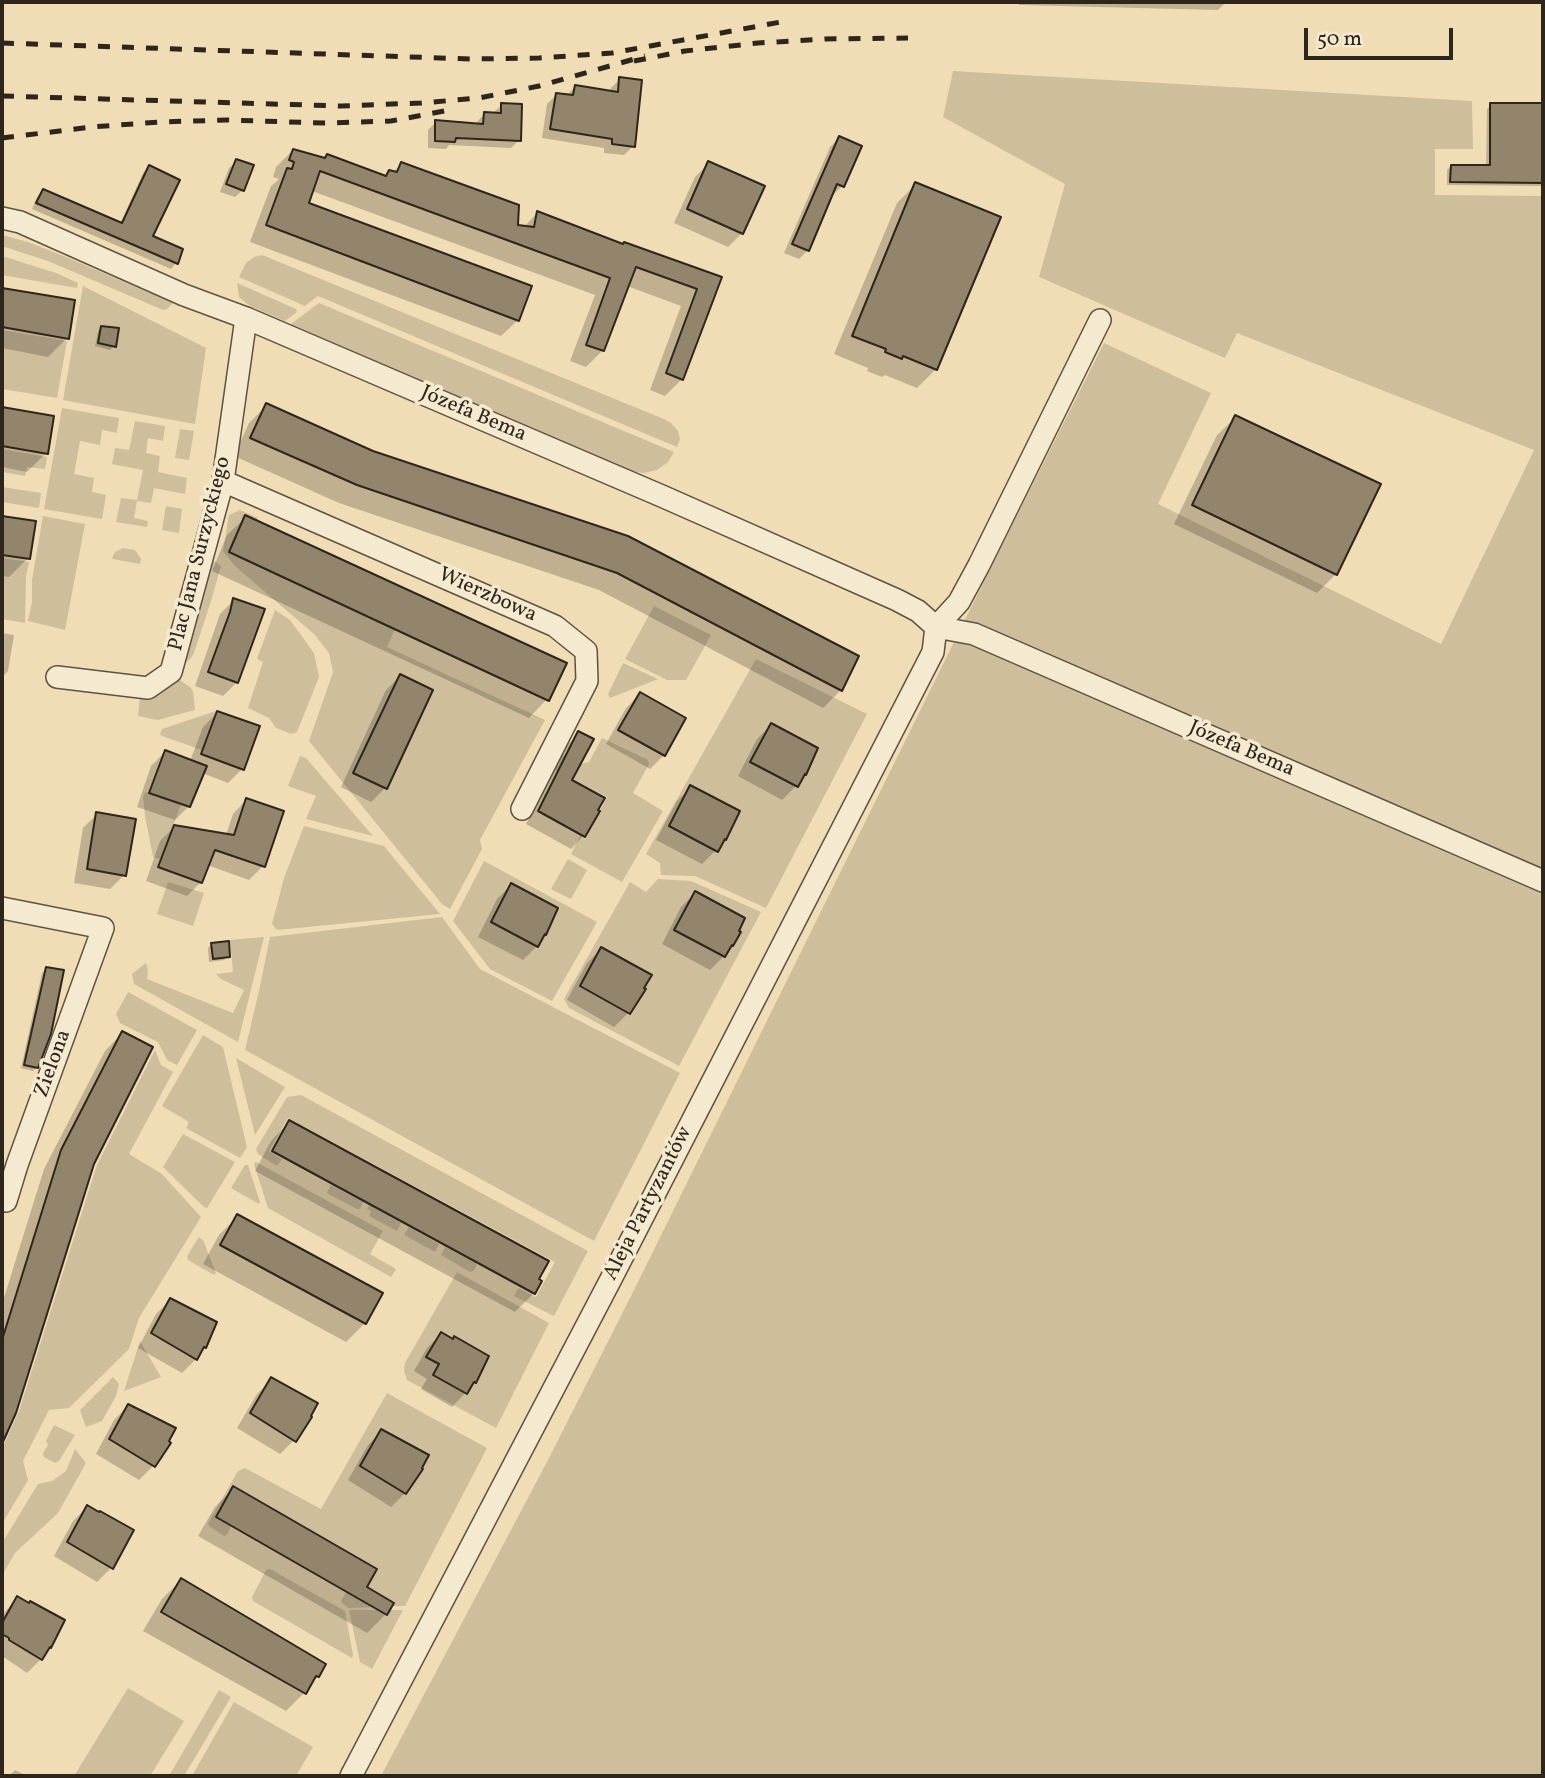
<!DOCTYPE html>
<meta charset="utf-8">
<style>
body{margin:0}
#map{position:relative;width:1545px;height:1778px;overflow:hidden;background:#f0ddb5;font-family:Vollkorn,serif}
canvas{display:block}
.frame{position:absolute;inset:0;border:4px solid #2e251d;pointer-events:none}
.scale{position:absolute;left:1304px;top:28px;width:149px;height:32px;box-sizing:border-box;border:4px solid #2e251d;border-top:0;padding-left:9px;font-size:21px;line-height:24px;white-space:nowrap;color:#2e251d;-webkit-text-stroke:5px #f5e9cf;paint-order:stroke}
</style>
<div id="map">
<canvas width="1545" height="1778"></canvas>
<div class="frame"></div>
<div class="scale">50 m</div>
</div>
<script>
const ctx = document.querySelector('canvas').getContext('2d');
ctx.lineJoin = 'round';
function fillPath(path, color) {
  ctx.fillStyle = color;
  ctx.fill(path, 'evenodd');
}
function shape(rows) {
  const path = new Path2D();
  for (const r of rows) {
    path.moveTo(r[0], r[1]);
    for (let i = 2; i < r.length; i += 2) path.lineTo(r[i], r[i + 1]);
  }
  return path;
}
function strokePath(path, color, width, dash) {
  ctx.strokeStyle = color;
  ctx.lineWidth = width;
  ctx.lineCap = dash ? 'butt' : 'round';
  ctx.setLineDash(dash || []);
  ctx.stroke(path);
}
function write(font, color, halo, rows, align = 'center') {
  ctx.font = font + ' Vollkorn,serif';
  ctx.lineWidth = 7;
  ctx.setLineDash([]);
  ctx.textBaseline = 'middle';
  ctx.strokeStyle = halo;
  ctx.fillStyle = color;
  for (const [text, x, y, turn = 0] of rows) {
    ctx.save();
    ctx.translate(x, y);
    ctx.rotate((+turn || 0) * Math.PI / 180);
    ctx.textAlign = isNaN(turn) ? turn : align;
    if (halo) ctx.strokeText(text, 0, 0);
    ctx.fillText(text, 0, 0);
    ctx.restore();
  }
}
const green = shape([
 [953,71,1472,101,1473,149,1435,149,1435,195,1543,196,1543,1776,381,1776,548,1460,632,1294,997,555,1104,343,1211,393,1158,504,1441,644,1534,450,1237,333,1225,358,1039,277,1065,184,943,117],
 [2,235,28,242,66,257,173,303,167,309,163,310,48,261,2,246],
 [262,255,664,419,671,423,678,431,680,439,677,447,318,296,305,306,239,277,246,263,254,257],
 [2,256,56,273,78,283,77,288,2,275],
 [237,283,296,309,297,312,285,321,250,306,239,297],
 [83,286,206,348,195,424,63,400],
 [319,303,674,452,668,462,657,470,644,473,634,472,291,324],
 [2,330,67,341,57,398,2,389],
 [62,408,119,418,117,433,102,430,100,445,80,441,74,474,94,478,92,492,106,495,102,519,44,509],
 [135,421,165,426,163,441,148,438,146,453,160,456,158,472,187,478,185,494,154,488,151,503,137,501,134,518,148,521,147,527,116,522,121,498,137,500,143,470,112,464,115,448,129,450],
 [180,429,194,431,189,460,175,458],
 [2,449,47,457,45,469,27,467,25,476,2,472],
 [2,487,41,493,39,508,2,502],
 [166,506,182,509,179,533,162,530],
 [240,510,258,518,257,520,245,515,229,551,395,629,387,647,545,720,480,840,482,849,450,909,442,904,309,741,333,672,329,653,314,634,235,566,223,551,229,515],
 [43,516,85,524,65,630,28,621,32,602,32,580],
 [123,548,135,550,141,559,140,564,113,559,112,558,115,552],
 [2,558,29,562,26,577,25,623,2,619],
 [215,561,221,566,211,601,194,653,191,658,182,666,211,563],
 [654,606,711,635,686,680,667,680,625,659],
 [275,610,290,620,314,653,319,677,297,732,291,734,276,728,269,718,248,708,263,662,257,659],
 [756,659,867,714,766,908,695,876,661,875,660,863,646,854],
 [623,663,658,679,610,698,608,694],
 [177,678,190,687,193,691,195,710,158,720,138,716,140,694],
 [216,711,202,750,162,736,160,734,162,729],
 [602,738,648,760,649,764,633,793,663,811,622,882,571,854,580,836,585,839,607,797,555,770,563,755,580,764,589,762],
 [300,756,306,758,373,836,306,819,316,796,288,786],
 [147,792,181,804,161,860,153,857,145,816,143,797,145,793],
 [304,826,384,846,440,914,277,930,272,924,284,878],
 [568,859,587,870,571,899,551,889],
 [484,861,597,922,552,1001,490,969,453,921],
 [658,879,691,881,761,912,679,1066,569,1008,564,999,630,882,646,892],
 [168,882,204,893,193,926,157,914],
 [442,917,480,969,680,1073,594,1241,245,1050,259,991,270,937],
 [264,937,238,1042,134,984,132,974,146,963,148,969,147,979,233,1013,244,990,221,979,216,974,233,972,230,940],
 [128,992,197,1030,177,1065,167,1060,158,1042,120,1023,116,1014],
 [203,1035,223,1047,247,1147,240,1158,186,1128,189,1122,162,1106],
 [155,1050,161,1065,173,1072,129,1154,162,1174,201,1217,139,1318,129,1349,69,1408,49,1410,23,1461,28,1480,2,1524,2,1449,19,1411,97,1165],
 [236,1058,285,1087,255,1135],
 [301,1095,588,1251,554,1316,514,1296,518,1288,536,1297,555,1262,288,1118,269,1151,282,1159,277,1166,258,1154,256,1149,287,1097],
 [183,1134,235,1162,207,1208,204,1207,163,1167],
 [256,1162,383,1231,370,1254,396,1269,391,1277,268,1208,254,1164],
 [245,1165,248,1165,260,1202,259,1204,231,1188],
 [331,1185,363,1202,360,1209,357,1209,328,1194,327,1192],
 [369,1205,401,1223,397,1231,369,1216,371,1211,367,1209],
 [409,1227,439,1244,435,1252,404,1235],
 [199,1237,203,1240,216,1273,214,1275,188,1260,187,1256],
 [445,1247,477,1264,474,1271,470,1272,441,1255],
 [457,1272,549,1323,496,1428,407,1380,404,1371,405,1363],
 [140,1341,161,1377,124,1391],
 [113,1377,119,1384,116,1396,102,1421,86,1427,80,1410],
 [387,1393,487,1448,405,1606,349,1608,343,1604,341,1601,346,1592,363,1601,370,1589,367,1587,377,1569,233,1487,216,1517,231,1526,227,1535,224,1536,209,1526,208,1523,238,1471,245,1468,321,1509],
 [54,1425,75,1435,59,1461,55,1463,44,1457,43,1453,48,1445,46,1441],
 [75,1449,86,1463,58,1513,15,1553,4,1572,2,1572,2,1543,38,1484,52,1481,66,1471],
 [270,1569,345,1611,353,1655,352,1658,253,1601,252,1597,266,1570],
 [349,1610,403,1610,372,1669,360,1662],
 [128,1688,184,1721,150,1776,74,1776],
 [219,1690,231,1697,184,1776,169,1776],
 [234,1702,313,1747,296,1776,192,1776]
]);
const shadow = shape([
 [1019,2,1226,2,1218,10,1019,5],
 [620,79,633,146,624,155,604,153,604,148,542,138,547,104,556,95,566,96,575,87,610,93,611,88],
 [1543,104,1543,186,1447,185,1447,170,1451,166,1486,167,1487,109,1491,105],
 [502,105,519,140,511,148,449,145,446,149,428,148,428,130,436,122,476,125,477,122,484,114,494,115,494,112],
 [839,138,859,147,842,186,833,195,831,194,808,250,799,259,784,253,830,147],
 [293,150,384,177,389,172,392,173,402,164,516,227,523,228,537,213,622,246,720,278,682,379,665,396,650,390,681,306,627,286,603,350,586,367,570,361,595,295,312,191,307,204,518,320,501,336,250,242,271,186,279,179,273,177,276,167],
 [237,161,243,190,235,197,220,192,229,168],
 [709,163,742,233,728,247,674,223,695,177],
 [149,167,151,237,176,263,171,269,32,209,37,197,43,191,120,224,143,173],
 [916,184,936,369,917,388,885,375,882,377,867,371,868,368,834,354,897,203],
 [2,290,73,302,67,338,48,357,2,348],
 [102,327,114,346,110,350,95,346,98,331],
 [267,405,372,452,627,537,841,690,823,708,599,590,339,503,234,456,249,423],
 [2,408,52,417,46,453,27,472,2,467],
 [1236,417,1336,574,1317,593,1174,524,1217,435],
 [246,517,547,699,529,718,212,571,227,535],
 [2,518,34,523,28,558,9,577,2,576],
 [234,600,237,682,223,696,195,686,220,614],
 [2,633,14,635,8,671,2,677],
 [400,676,385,788,371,802,341,787,386,690],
 [640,694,664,755,650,769,606,744,626,708],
 [217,713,242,769,228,783,202,773,189,806,175,820,137,807,151,766,165,752,190,761,203,727],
 [771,725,796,786,782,800,738,776,757,739],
 [579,734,570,781,583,836,571,849,526,824,566,746],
 [691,787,716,850,702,864,656,840,677,801],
 [246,800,263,866,249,880,207,865,201,882,187,896,146,881,160,841,174,827,226,835,233,814],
 [97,814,124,875,110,889,74,883,83,828],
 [511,885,537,946,523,960,478,937,497,899],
 [695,893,724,956,710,970,662,944,681,907],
 [212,944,228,956,224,960,209,962,208,948],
 [601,949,643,989,628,1013,614,1027,567,1000,587,963],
 [46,969,37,1067,33,1071,21,1068,42,973],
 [122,1033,92,1163,15,1413,2,1440,2,1304,44,1169,105,1051],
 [289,1122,537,1280,534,1293,515,1312,255,1171,271,1141],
 [238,1216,365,1323,346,1342,203,1264,219,1235],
 [170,1300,204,1347,196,1359,182,1373,138,1348,156,1314],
 [441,1334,481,1370,465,1393,452,1407,421,1389,427,1379,414,1371,427,1348],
 [271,1380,294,1440,280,1454,237,1428,257,1394],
 [128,1406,157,1458,153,1466,139,1480,96,1454,114,1420],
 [382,1431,405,1493,391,1507,348,1480,368,1445],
 [234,1488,365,1587,386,1614,367,1633,198,1536,215,1507],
 [87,1507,132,1531,111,1568,97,1582,54,1556,73,1521],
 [181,1580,318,1676,309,1685,304,1693,286,1711,143,1631,162,1599],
 [17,1598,41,1659,27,1673,2,1656,2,1615],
 [15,1770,27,1776,9,1776]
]);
const building = shape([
 [619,77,642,80,635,147,612,144,612,139,550,129,556,93,573,95,575,85,618,92,619,77],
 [501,103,522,104,521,141,456,138,455,142,435,141,435,120,483,124,484,112,501,113,501,103],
 [1490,103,1543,103,1543,183,1450,182,1451,165,1490,165,1490,103],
 [839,136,862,146,844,187,837,184,809,251,792,244,839,136],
 [293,149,325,158,327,154,386,176,389,170,397,172,401,162,519,205,518,225,534,227,537,211,623,244,624,242,722,277,683,380,666,373,697,289,636,267,604,351,586,345,610,278,542,253,320,171,309,203,532,286,519,321,266,225,287,168,292,169,294,162,289,160,293,149],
 [236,159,254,165,244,191,226,184,236,159],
 [708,161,765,186,743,234,687,209,708,161],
 [149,165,180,180,153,236,183,249,178,264,36,203,43,189,122,223,149,165],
 [915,182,1001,217,937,370,903,356,902,359,885,352,886,349,852,336,915,182],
 [2,288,75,300,69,339,2,327,2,288],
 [101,326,119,328,116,347,98,343,101,326],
 [266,403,373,451,628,536,859,656,842,691,617,573,357,485,250,438,266,403],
 [2,407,54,416,48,454,2,446,2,407],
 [1235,415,1381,484,1337,575,1192,505,1235,415],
 [245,515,567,663,549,701,229,552,245,515],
 [2,516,36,521,30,559,2,555,2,516],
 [233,598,265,609,238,683,208,672,230,612,233,598],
 [400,674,433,690,387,789,353,773,400,674],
 [640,692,686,718,665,756,618,730,640,692],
 [217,711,260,726,244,770,201,754,217,711],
 [771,723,818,748,806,775,805,774,798,787,750,762,771,723],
 [578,731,594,739,572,780,605,798,598,810,600,811,585,837,538,811,578,731],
 [165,750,207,766,190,807,149,793,165,750],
 [690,785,740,811,726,840,725,839,718,852,669,826,690,785],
 [246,798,284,811,265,867,215,850,202,883,158,867,174,825,234,835,246,798],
 [96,812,136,819,126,876,87,869,96,812],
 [511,883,558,908,546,935,545,934,538,947,491,922,511,883],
 [695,891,745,918,739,931,741,932,733,946,732,945,725,957,674,930,695,891],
 [229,941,230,957,213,959,211,943,229,941],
 [601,947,652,975,644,988,646,989,630,1014,580,986,601,947],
 [46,967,64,970,51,1034,38,1068,24,1065,46,967],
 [122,1031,153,1047,94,1164,16,1413,2,1444,2,1340,61,1150,122,1031],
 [289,1120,549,1261,539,1279,542,1281,535,1294,272,1151,289,1120],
 [237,1214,383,1293,366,1324,220,1245,237,1214],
 [170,1298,217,1322,206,1348,204,1347,197,1360,151,1333,170,1298],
 [441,1332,453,1339,454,1336,489,1356,476,1383,474,1382,467,1394,433,1375,439,1364,426,1357,441,1332],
 [271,1377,318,1403,311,1416,312,1417,296,1442,250,1413,271,1377],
 [128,1404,176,1428,169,1441,171,1443,155,1467,109,1439,128,1404],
 [381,1429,429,1455,422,1468,423,1469,406,1494,360,1466,381,1429],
 [233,1486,377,1569,367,1587,394,1603,387,1615,216,1517,233,1486],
 [87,1505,99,1512,100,1511,134,1530,113,1569,67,1542,87,1505],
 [181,1578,326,1664,319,1677,316,1676,306,1694,161,1612,181,1578],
 [17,1596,29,1603,30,1601,65,1620,51,1648,50,1647,42,1660,9,1640,9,1638,2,1634,2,1623,17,1596]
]);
const minor = shape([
 [2,218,20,222,184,295,246,318,664,497,897,600,918,611,936,627,974,634,1543,881],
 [223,481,555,626,586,651,587,681,522,809],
 [936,627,959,602,979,565,1100,320],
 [57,677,148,688,171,672,223,481,246,318],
 [2,908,103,928,17,1165,6,1201],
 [351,1776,611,1279,933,652,936,627]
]);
const rail = shape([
 [2,43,470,59,539,58,612,53,781,22],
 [634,61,685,51,758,43,825,39,908,38],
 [2,96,341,106,421,103,479,98,539,86,645,56],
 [2,138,92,127,160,122,226,120,325,123,391,121,455,109]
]);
const streetNames = [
 ["Józefa Bema",473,415,23],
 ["Plac Jana Surzyckiego",201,554,-76],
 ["Wierzbowa",487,596,24],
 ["Józefa Bema",1241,750,23],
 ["Zielona",54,1064,-70],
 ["Aleja Partyzantów",649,1204,-63]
];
fillPath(green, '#cfbe9b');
fillPath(shadow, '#0003');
fillPath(building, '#93856c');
strokePath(building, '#2e251d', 2);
strokePath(minor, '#5e5343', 24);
strokePath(minor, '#f5e9cf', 21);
strokePath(rail, '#2e251d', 5, [12, 12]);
write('21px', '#2e251d', '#f5e9cf', streetNames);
</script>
